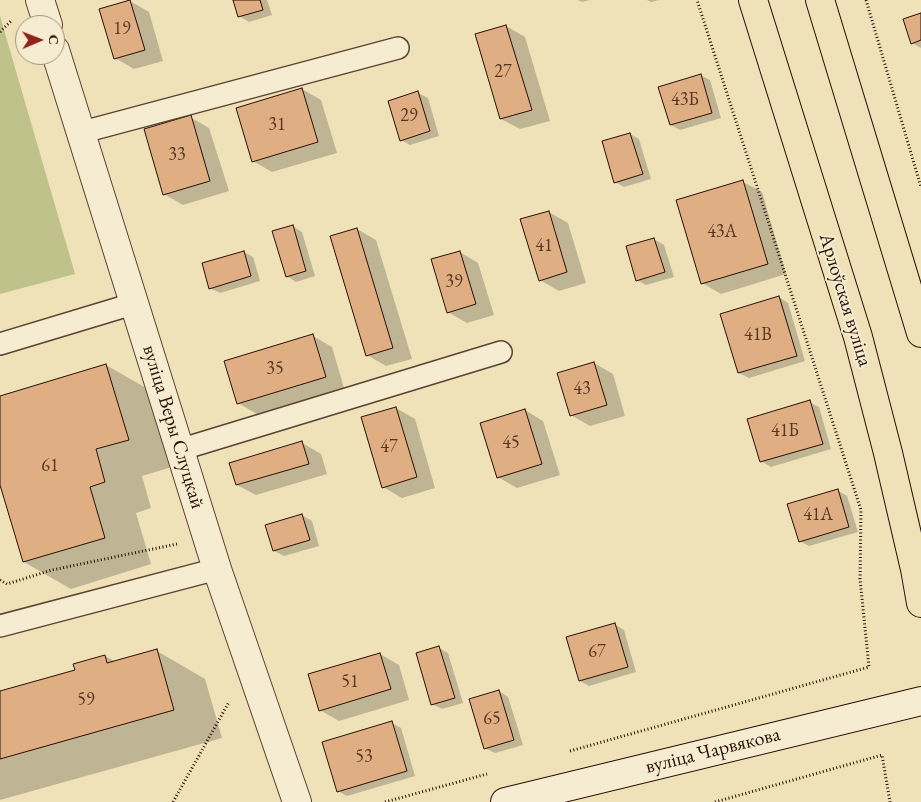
<!DOCTYPE html>
<meta charset="utf-8">
<style>
body{margin:0}
#map{position:relative;width:921px;height:802px;overflow:hidden;background:#efe2b9;font-family:"EB Garamond",serif}
canvas{display:block}
.north{position:absolute;left:15px;top:15px;width:50px;height:50px;box-sizing:border-box;background:#f5ecd2;border:1px solid #a3937f;border-radius:50%;rotate:89deg;font-size:14px;font-weight:700;line-height:20px;text-align:center;color:#290e03}
.north::after{content:'';display:block;margin:auto;width:18px;height:22px;background:#8f2418;clip-path:polygon(50% 0,100% 100%,50% 72%,0 100%)}
</style>
<div id="map">
<canvas width="921" height="802"></canvas>
<div class="north">С</div>
</div>
<script>
const ctx = document.querySelector('canvas').getContext('2d');
ctx.lineJoin = 'round';
function fillPath(path, color) {
  ctx.fillStyle = color;
  ctx.fill(path, 'evenodd');
}
function shape(rows) {
  const path = new Path2D();
  for (const r of rows) {
    path.moveTo(r[0], r[1]);
    for (let i = 2; i < r.length; i += 2) path.lineTo(r[i], r[i + 1]);
  }
  return path;
}
function strokePath(path, color, width, dash) {
  ctx.strokeStyle = color;
  ctx.lineWidth = width;
  ctx.lineCap = dash ? 'butt' : 'round';
  ctx.setLineDash(dash || []);
  ctx.stroke(path);
}
function write(font, color, halo, rows, align = 'center') {
  ctx.font = font + ' "EB Garamond",serif';
  ctx.lineWidth = 4;
  ctx.setLineDash([]);
  ctx.textBaseline = 'middle';
  ctx.strokeStyle = halo;
  ctx.fillStyle = color;
  for (const [text, x, y, turn = 0] of rows) {
    ctx.save();
    ctx.translate(x, y);
    ctx.rotate((+turn || 0) * Math.PI / 180);
    ctx.textAlign = isNaN(turn) ? turn : align;
    if (halo) ctx.strokeText(text, 0, 0);
    ctx.fillText(text, 0, 0);
    ctx.restore();
  }
}
const green = shape([
 [0,16,75,274,0,294]
]);
const shadow = shape([
 [234,0,267,0,272,15,249,22,239,16],
 [578,0,590,0,582,2],
 [647,0,659,0,651,2],
 [130,1,149,12,163,61,134,69,115,58],
 [921,14,921,48,912,43],
 [506,26,525,37,550,121,520,129,501,119],
 [700,75,710,80,721,118,680,130,671,125],
 [302,89,321,100,337,153,272,172,253,161],
 [418,93,428,98,439,136,410,145,401,140],
 [190,117,209,128,229,191,183,205,164,194],
 [630,134,639,139,651,179,624,187,615,182],
 [743,182,762,192,786,274,721,294,702,283],
 [549,212,568,223,586,283,559,291,540,280],
 [293,226,302,232,315,276,296,282,287,276],
 [357,229,376,240,412,359,386,366,367,355],
 [654,239,664,245,674,277,646,285,637,280],
 [244,252,253,257,260,281,220,293,210,288],
 [460,252,478,263,494,315,467,323,448,312],
 [779,297,788,303,805,361,749,378,739,373],
 [313,336,332,347,344,388,257,414,238,403],
 [594,363,613,374,625,416,590,426,571,415],
 [106,365,153,392,175,466,142,476,151,508,136,513,151,564,71,589,24,562,0,481,0,397],
 [809,402,819,407,831,449,771,467,761,461],
 [396,408,415,419,435,488,402,498,383,487],
 [525,410,543,421,560,475,517,488,498,477],
 [302,443,321,454,327,474,256,495,237,485],
 [837,490,847,496,858,532,809,546,800,541],
 [302,515,312,521,319,546,284,556,274,551,267,526],
 [614,624,624,630,636,672,589,686,580,681],
 [439,648,448,653,463,703,442,709,432,704],
 [157,651,205,679,222,738,0,800,0,692,76,670,105,656,116,662],
 [380,654,399,665,409,700,339,721,320,710],
 [499,691,508,697,523,745,495,753,485,748],
 [392,723,401,728,415,776,347,796,338,791]
]);
const building = shape([
 [130,0,145,50,114,59,99,9,130,0],
 [233,0,260,0,263,10,238,17,233,0],
 [921,13,921,40,911,44,903,19,921,13],
 [506,25,532,110,500,119,475,34,506,25],
 [701,74,712,113,670,125,658,87,701,74],
 [302,88,318,142,252,162,236,108,302,88],
 [418,91,430,131,400,141,388,101,418,91],
 [191,115,210,181,163,195,144,129,191,115],
 [630,133,643,174,614,183,602,141,630,133],
 [743,180,768,264,701,284,676,200,743,180],
 [549,211,567,272,539,281,520,219,549,211],
 [293,225,306,271,286,277,272,231,293,225],
 [357,228,393,348,366,356,330,236,357,228],
 [654,238,665,272,636,281,626,246,654,238],
 [244,251,251,276,209,289,202,263,244,251],
 [460,251,476,304,447,313,431,259,460,251],
 [779,296,797,356,738,373,720,314,779,296],
 [313,334,326,377,237,404,224,361,313,334],
 [594,362,607,405,570,416,557,373,594,362],
 [106,364,129,440,96,449,105,482,90,487,105,538,23,562,0,485,0,396,106,364],
 [810,400,823,444,760,462,747,419,810,400],
 [396,407,417,477,382,488,361,417,396,407],
 [525,409,542,464,497,478,480,423,525,409],
 [302,441,309,464,236,485,229,463,302,441],
 [838,489,849,527,799,542,787,504,838,489],
 [302,514,310,540,273,551,265,525,302,514],
 [615,623,628,667,579,681,566,637,615,623],
 [439,646,455,698,431,705,416,653,439,646],
 [157,649,174,710,0,759,0,691,75,670,73,664,105,655,107,663,157,649],
 [380,653,391,689,319,711,308,674,380,653],
 [499,690,514,740,484,749,469,699,499,690],
 [392,721,407,771,337,792,322,742,392,721]
]);
const path = shape([
 [866,0,921,187],
 [0,32,12,20],
 [0,580,7,584,52,570,177,544],
 [570,751,869,667,860,579,861,510,697,0],
 [173,802,229,702],
 [385,802,487,774],
 [715,802,882,755,890,802]
]);
const service = shape([
 [79,133,398,48],
 [0,344,136,303],
 [179,450,501,352],
 [0,626,217,569]
]);
const minor = shape([
 [40,0,48,25],
 [55,50,217,569,297,802]
]);
const secondary = shape([
 [505,802,921,701]
]);
const primary = shape([
 [753,0,858,337,888,453,915,569,921,603],
 [820,0,921,333]
]);
const numberNames = [
 ["19",122,29],
 ["27",503,72],
 ["43Б",685,100],
 ["29",409,116],
 ["31",277,125],
 ["33",177,155],
 ["43А",722,232],
 ["41",544,246],
 ["39",454,282],
 ["41В",758,335],
 ["35",275,369],
 ["43",582,389],
 ["41Б",785,431],
 ["45",511,443],
 ["47",389,447],
 ["61",50,466],
 ["41А",818,515],
 ["67",597,652],
 ["51",350,682],
 ["59",86,700],
 ["65",492,719],
 ["53",364,757]
];
const streetNames = [
 ["Арлоўская вуліца",845,300,73],
 ["вуліца Веры Слуцкай",173,427,73],
 ["вуліца Чарвякова",713,751,-14]
];
fillPath(green, '#bfc28b');
fillPath(shadow, '#0003');
fillPath(building, '#dfaf83');
strokePath(building, '#290e03', 1);
strokePath(service, '#5a4330', 24);
strokePath(minor, '#5a4330', 30);
strokePath(secondary, '#290e03', 30);
strokePath(primary, '#290e03', 30);
strokePath(path, '#290e03', 3, [1, 2.5]);
strokePath(service, '#f5ecd2', 21);
strokePath(minor, '#f5ecd2', 28);
strokePath(secondary, '#f5ecd2', 28);
strokePath(primary, '#efe2b9', 28);
write('18px', '#563623', null, numberNames);
write('20px', '#290e03', '#f5ecd2', streetNames);
</script>
